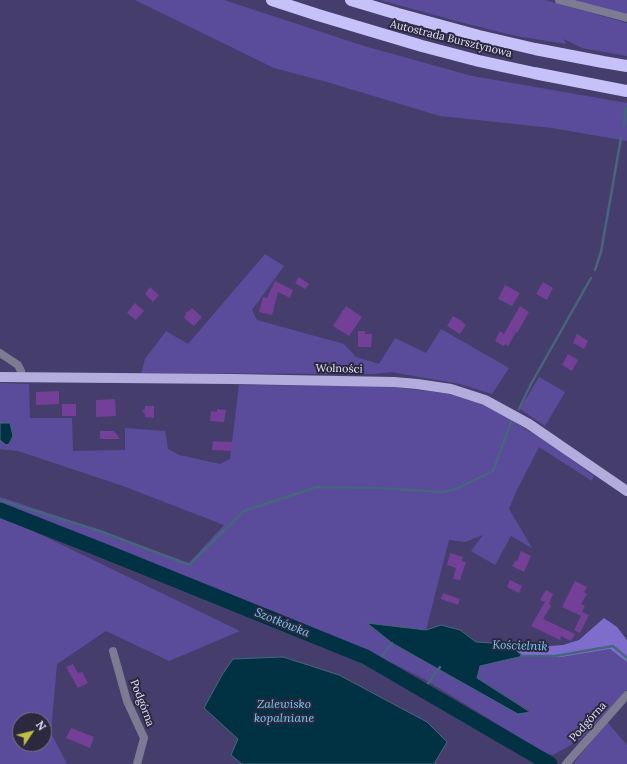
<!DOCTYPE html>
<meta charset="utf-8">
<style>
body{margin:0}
#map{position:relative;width:627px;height:764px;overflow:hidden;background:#453e6d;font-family:Lora,serif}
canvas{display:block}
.north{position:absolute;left:12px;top:712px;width:40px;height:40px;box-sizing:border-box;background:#2c293f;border:1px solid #75738b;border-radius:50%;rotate:55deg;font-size:11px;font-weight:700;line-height:16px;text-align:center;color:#e3e1fe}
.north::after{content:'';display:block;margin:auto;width:14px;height:18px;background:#bebf42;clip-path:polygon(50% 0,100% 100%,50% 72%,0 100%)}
</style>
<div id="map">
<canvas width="627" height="764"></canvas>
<div class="north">N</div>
</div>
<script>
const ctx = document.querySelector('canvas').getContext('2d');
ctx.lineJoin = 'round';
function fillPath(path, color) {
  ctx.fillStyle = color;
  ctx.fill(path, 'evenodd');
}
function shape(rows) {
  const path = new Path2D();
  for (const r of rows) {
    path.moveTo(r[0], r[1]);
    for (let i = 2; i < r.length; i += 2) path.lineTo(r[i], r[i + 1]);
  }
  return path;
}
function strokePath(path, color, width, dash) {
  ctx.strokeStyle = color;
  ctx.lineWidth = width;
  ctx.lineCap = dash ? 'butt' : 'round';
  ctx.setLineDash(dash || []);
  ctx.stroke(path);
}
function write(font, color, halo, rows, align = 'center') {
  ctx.font = font + ' Lora,serif';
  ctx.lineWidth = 4;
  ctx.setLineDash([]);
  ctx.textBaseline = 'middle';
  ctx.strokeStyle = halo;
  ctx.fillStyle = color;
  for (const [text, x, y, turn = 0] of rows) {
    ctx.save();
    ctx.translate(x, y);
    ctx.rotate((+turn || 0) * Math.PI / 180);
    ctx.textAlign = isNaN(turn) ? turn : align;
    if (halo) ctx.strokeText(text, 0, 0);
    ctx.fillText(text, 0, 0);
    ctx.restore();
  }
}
const green = shape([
 [135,0,224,0,364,46,472,76,627,103,627,141,552,128,440,116,327,82,274,68],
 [380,0,545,0,627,23,627,56,582,48,564,39,566,44,516,36,460,22],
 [571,0,627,0,627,14],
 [265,254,284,266,252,310,257,320,344,344,356,357,379,364,395,338,426,353,441,329,509,368,492,394,460,384,391,372,373,374,141,373,145,359,166,331,188,344],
 [539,377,565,392,545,426,520,409],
 [0,383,29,384,30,418,72,418,73,451,125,450,125,428,165,431,168,449,179,455,220,464,230,459,239,385,385,386,444,393,471,399,488,407,509,418,527,430,551,444,594,476,592,481,539,447,515,494,509,509,532,548,511,536,495,565,471,551,483,535,465,542,449,540,426,630,368,624,392,643,518,714,530,711,477,678,480,666,519,657,562,657,610,649,627,662,627,690,581,739,553,755,545,753,424,679,396,665,275,612,146,565,0,509,0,497,75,522,189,563,224,525,123,486,18,451,0,449],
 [0,515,2,516,240,631,169,661,106,631,57,664,51,733,67,764,0,764],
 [20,720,44,720,44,744,20,744],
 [607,722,627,745,627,764,573,764]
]);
const forest = shape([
 [604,618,617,627,627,640,627,662,610,649,562,657,523,656,514,649,563,645,579,640]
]);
const water = shape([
 [0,423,10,423,13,436,9,444,6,445,0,440,0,423],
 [367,623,426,630,441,625,460,630,476,642,492,643,514,649,523,656,480,666,477,678,530,712,518,714,392,643,367,623],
 [283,657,339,675,427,722,447,742,434,764,242,764,231,755,238,739,204,708,222,675,233,659,283,657]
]);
const stream = shape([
 [624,126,626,108],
 [595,270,601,252,621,138],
 [519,409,531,384,591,278],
 [0,500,100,531,189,565,244,511,317,487,379,488,443,492,456,489,493,471,511,422],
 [521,656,555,656,613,646,627,658],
 [377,663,392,643],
 [423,690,429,682,440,667]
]);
const river = shape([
 [0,510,109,553,366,657,550,764]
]);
const building = shape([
 [299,277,309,284,305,289,295,283],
 [275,281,293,290,290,298,278,292,272,315,259,312,263,297,267,298],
 [543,282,553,288,547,300,536,294],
 [505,285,520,293,512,306,498,299],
 [150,287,159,295,153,302,145,294],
 [135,303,144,311,136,320,127,313],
 [346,306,362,317,349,336,333,326],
 [520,306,529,312,517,333,516,332,508,346,505,344,504,346,495,341,500,331,504,334],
 [192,308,202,317,194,326,184,318,186,314,186,312,189,311],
 [453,316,462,321,462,322,466,325,460,334,447,326],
 [358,331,365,331,365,334,372,334,371,347,358,347],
 [577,334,588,341,584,349,573,343],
 [568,354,578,360,572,371,562,365],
 [59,391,59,404,36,405,36,392],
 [115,399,116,416,96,417,96,400],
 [62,404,76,404,76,416,62,416],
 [145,406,154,406,154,418,145,417,145,414,142,411,145,409],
 [217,409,226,410,224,422,210,421,211,411,217,412],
 [100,431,114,431,120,439,100,439],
 [213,441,232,442,232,451,212,450],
 [521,551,531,556,524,572,512,566,515,561,517,561],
 [450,553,463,557,462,561,466,562,460,580,453,579,456,568,447,565],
 [510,580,522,586,519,593,507,587],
 [575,581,587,587,584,592,587,594,581,604,585,606,582,612,589,615,580,633,574,630,581,616,562,607],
 [546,590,553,594,549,604,551,606,543,619,575,634,571,641,561,636,560,640,531,626,545,602,540,600],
 [443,593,460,599,458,605,441,599],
 [73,664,78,673,82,672,88,683,78,688,66,667],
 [71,728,94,737,90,748,66,738]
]);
const minor = shape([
 [559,0,627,18],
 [0,353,18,365,21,371,22,377],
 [113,651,127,701,144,738,137,764],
 [566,764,627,695]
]);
const major = shape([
 [0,377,232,379,394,382,417,384,451,389,485,400,529,424,627,491]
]);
const highway = shape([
 [272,0,318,15,422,46,479,61,534,73,627,91],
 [351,0,398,14,479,36,535,49,603,62,627,66]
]);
const streetNames = [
 ["Autostrada Bursztynowa",451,39,14],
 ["Wolności",339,369,1],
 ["Podgórna",142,703,69],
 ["Podgórna",588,722,-48]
];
const waterNames = [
 ["Szotkówka",282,623,22],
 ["Kościelnik",520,646,2],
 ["Zalewisko",284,705],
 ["kopalniane",284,719]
];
fillPath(green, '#5a4c9a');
fillPath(forest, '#7e6dcd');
fillPath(water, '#013244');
strokePath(water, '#45667c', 1);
strokePath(stream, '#45667c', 2.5);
strokePath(river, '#013244', 15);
fillPath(building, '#733f97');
strokePath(minor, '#7d7b92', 8);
strokePath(major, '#b2addd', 10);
strokePath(highway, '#c7c1fa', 12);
write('11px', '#e3e1fe', '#2c293f', streetNames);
write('italic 12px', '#71ccf5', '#2c293f', waterNames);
</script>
